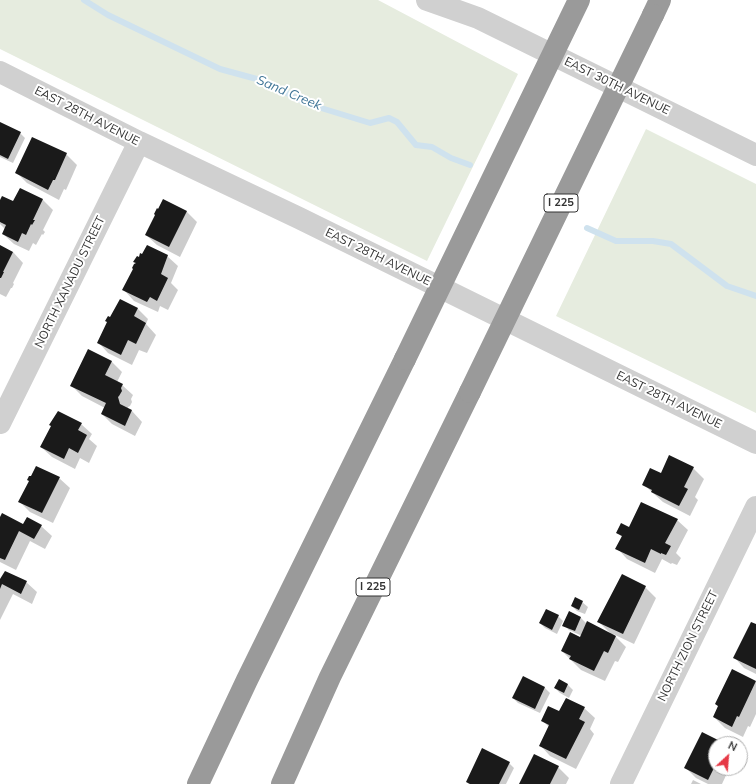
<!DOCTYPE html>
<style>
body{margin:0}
#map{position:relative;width:756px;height:784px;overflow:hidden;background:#fff;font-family:Mulish,sans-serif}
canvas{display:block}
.north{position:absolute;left:708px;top:736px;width:40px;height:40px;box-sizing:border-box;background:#fff;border:1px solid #adadad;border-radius:50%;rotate:26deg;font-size:11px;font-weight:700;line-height:16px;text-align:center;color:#333}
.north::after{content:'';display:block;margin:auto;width:14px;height:18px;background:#e63946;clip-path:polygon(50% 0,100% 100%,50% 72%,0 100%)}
</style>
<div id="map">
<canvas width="756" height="784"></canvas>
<div class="north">N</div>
</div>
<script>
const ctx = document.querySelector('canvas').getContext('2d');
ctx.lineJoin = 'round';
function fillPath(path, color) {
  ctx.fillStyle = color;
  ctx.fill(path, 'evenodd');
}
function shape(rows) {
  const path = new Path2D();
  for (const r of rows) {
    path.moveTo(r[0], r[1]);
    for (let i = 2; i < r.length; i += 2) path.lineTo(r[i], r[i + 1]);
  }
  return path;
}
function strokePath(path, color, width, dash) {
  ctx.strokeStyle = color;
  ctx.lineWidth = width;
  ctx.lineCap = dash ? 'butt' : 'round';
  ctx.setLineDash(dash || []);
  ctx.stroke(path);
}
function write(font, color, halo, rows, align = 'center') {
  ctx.font = font + ' Mulish,sans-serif';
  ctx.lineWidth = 4;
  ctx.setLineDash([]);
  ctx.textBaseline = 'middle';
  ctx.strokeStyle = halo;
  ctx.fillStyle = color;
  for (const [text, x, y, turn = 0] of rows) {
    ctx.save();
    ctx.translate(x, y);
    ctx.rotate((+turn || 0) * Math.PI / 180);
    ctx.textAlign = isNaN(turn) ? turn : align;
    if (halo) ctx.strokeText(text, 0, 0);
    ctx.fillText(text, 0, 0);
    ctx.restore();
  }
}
const green = shape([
 [0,0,378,0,518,74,427,261,0,49],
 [646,129,756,184,756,413,556,316]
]);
const shadow = shape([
 [0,123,20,133,25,138,13,163,0,157],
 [66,154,77,165,66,190,64,189,59,200,27,183,16,172],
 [20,189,43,200,53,210,43,230,45,232,43,235,42,234,36,245,33,243,29,251,14,244,3,234,5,229,0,224,0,202,13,203],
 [164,201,187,212,197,222,180,257,157,245,146,235],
 [0,246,13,252,23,263,13,283,14,284,12,288,11,288,6,297,0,294],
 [167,256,178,266,171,283,178,290,168,310,160,306,158,312,134,301,124,290,137,264,134,262,139,258],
 [138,309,148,319,146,324,156,335,147,353,139,350,132,365,108,353,98,342,110,318],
 [89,351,112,362,122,372,117,382,122,385,133,395,131,399,132,402,130,406,128,407,128,409,132,411,142,422,135,436,112,424,102,414,105,408,82,396,72,386],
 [81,424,92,434,89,439,97,446,89,463,80,458,75,469,52,457,41,447],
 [693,468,704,479,695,497,698,500,690,516,663,502,643,484,661,474],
 [59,478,70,488,53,523,30,512,20,502],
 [0,520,23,525,41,526,52,536,45,549,30,541,16,570,0,562],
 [677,520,688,530,676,553,681,558,677,565,672,563,671,564,662,559,655,573,627,559,617,548,622,537,618,533,629,528],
 [0,581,26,582,37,592,32,604,13,594,0,620],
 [645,587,656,598,634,644,613,634,626,647,618,662,615,661,605,681,581,670,562,651,581,638,582,636,569,630,564,625,569,613,581,618,587,624,611,634,598,621],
 [576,599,582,602,588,607,585,614,577,611,572,606],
 [558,616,563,621,557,634,545,628,540,623],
 [756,626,756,674,744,668,734,657],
 [733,670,756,682,756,714,750,727,748,726,743,737,725,728,714,717,719,707,716,704],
 [523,677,545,688,550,693,540,713,518,703,513,698],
 [559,681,568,685,573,690,569,698,560,693,555,688],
 [584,708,595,718,590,729,594,734,576,769,550,756,540,745,549,727,542,720],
 [702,733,724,744,716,744,716,768,738,768,736,773,729,769,722,784,708,784,696,778,685,767],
 [740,756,743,759,740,765],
 [509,763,514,768,506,784,469,784,467,782],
 [558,767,569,778,566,784,520,784],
 [693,780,701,784,691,784]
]);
const stream = shape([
 [84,0,108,15,220,69,264,81,308,104,370,123,389,118,397,122,416,145,432,147,451,158,470,165],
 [587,228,616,241,653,241,671,244,727,286,756,296]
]);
const building = shape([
 [0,122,21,132,8,159,0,155],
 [32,137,67,153,55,180,53,180,48,190,15,173],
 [20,188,43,199,33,220,35,220,32,225,31,224,26,235,22,233,18,242,2,234,6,225,0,222,0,200,2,196,13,201],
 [163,199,187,211,169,247,145,235,155,215,154,214,157,208,158,209],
 [0,245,13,252,3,272,4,272,1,278,0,278],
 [147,245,168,255,161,274,168,278,157,301,150,297,147,302,122,290,133,269,132,268,134,264,136,263,133,262,137,256,139,257,140,253,142,254],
 [120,299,138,308,134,316,146,323,136,344,128,340,121,355,97,343,107,322,105,321,108,316,110,317],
 [88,349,112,361,105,375,123,384,121,388,122,391,119,396,118,397,120,404,132,410,125,426,101,414,106,403,70,386],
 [58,411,82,423,78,430,87,435,78,453,69,448,64,459,40,447,51,426,49,425],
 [669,455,694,467,684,487,688,489,679,506,651,492,652,490,642,485,650,468,661,473],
 [36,466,60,477,42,513,18,502,29,481,27,480,29,476,31,476],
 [641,502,678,519,665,543,671,546,666,555,661,553,661,554,651,549,645,563,615,549,622,536,616,533,621,523,629,527],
 [2,513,23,524,27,517,42,525,34,539,19,531,5,560,0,558,0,517],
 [5,571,27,581,21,594,2,584,0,589,0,579],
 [622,574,646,586,623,634,597,622],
 [575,597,583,601,579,610,571,606],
 [546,609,559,615,552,630,539,623],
 [569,611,581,617,575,631,562,626],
 [587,621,616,636,608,653,604,651,594,671,569,659,571,656,561,651,570,632,580,637],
 [751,622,756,624,756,669,733,658],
 [732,669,756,681,739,717,737,716,732,727,713,717,718,706,715,704],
 [523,676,545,687,535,709,512,698],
 [559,679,568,684,564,693,554,688],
 [566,698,585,707,579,719,585,722,566,759,539,746,549,725,541,721,548,706,559,711],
 [702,732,726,744,716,744,716,764,708,780,684,768],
 [482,748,510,762,499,784,470,784,466,782],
 [534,754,559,766,550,784,519,784]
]);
const minor = shape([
 [427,0,478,18,756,155],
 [0,72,139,142,299,218,756,443],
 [0,423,139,142],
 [621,784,756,507]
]);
const highway = shape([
 [653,15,660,0],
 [198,784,247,680,405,359],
 [282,784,330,677,470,392]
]);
const highwayBridge = shape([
 [405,359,579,0],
 [470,392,653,15]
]);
const shields = [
 [561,203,34],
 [373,587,34]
];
const shieldNames = [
 ["I 225",561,203],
 ["I 225",373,587]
];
const streetNames = [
 ["EAST 30TH AVENUE",617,86,26],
 ["EAST 28TH AVENUE",87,116,27],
 ["EAST 28TH AVENUE",378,257,26],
 ["NORTH XANADU STREET",70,282,-64],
 ["EAST 28TH AVENUE",669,400,26],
 ["NORTH ZION STREET",688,646,-64]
];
const waterNames = [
 ["Sand Creek",289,93,23]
];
fillPath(green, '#e6ecdf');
fillPath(shadow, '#0003');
strokePath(stream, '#cfe2ee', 6);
fillPath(building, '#1a1a1a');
strokePath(minor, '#d0d0d0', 22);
strokePath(highway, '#9a9a9a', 22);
strokePath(highwayBridge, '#9a9a9a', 22);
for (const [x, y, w] of shields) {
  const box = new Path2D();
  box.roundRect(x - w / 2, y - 9, w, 18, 3);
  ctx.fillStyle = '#fff';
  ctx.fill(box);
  strokePath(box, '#333', 1);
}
write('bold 11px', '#333', null, shieldNames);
write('12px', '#333', '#fff', streetNames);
write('italic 13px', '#3f7597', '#fff', waterNames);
</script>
